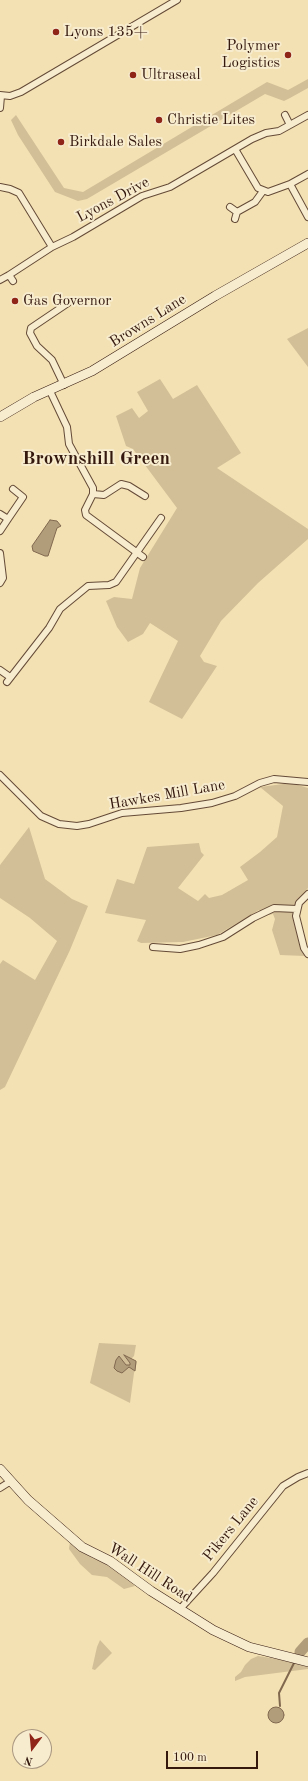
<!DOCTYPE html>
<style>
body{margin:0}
#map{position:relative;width:308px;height:1781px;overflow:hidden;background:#f3e1b3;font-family:"Old Standard TT",serif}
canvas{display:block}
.north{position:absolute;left:12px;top:1729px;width:40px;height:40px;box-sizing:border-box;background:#f7ecce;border:1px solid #a99781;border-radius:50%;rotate:196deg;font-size:11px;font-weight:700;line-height:16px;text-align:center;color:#34180e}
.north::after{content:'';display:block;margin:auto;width:14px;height:18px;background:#8f2418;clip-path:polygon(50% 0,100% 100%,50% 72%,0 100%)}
.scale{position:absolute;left:166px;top:1751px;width:92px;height:18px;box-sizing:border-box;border:2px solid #34180e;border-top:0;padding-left:5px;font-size:12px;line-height:14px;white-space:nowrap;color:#34180e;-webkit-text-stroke:3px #f7ecce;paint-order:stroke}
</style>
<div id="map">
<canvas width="308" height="1781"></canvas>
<div class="north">N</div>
<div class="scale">100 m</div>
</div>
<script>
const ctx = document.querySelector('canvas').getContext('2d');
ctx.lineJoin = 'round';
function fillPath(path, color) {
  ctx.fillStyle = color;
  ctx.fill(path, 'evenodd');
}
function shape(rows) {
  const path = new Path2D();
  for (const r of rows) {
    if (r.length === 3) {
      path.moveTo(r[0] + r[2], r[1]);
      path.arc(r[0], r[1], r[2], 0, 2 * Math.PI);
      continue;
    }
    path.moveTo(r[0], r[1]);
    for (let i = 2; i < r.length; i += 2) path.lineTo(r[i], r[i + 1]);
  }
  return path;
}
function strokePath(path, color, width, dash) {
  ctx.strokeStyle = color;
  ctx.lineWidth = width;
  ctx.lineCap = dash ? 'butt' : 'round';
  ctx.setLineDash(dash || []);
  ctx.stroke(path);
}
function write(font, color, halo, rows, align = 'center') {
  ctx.font = font + ' "Old Standard TT",serif';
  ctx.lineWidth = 4;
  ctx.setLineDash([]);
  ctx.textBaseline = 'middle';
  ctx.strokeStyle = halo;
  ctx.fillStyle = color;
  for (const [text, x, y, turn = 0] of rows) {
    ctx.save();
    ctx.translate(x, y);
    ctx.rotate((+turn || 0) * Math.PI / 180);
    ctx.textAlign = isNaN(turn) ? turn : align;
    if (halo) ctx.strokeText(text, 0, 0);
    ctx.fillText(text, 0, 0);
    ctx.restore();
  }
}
const green = shape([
 [308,79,308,88,290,98,284,101,265,94,87,199,78,201,55,192,18,135,11,120,16,115,64,188,83,192,267,82,288,90],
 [308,328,308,367,287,339],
 [160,379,173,399,197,385,241,453,217,468,308,529,308,539,258,583,221,621,200,656,204,662,217,666,182,719,149,702,178,641,150,623,143,634,128,642,117,627,106,601,114,597,132,599,140,568,177,508,133,449,126,446,116,416,132,408,139,418,148,411,137,392],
 [291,783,308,788,308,888,297,901,294,922,305,956,280,955,272,930,275,919,273,914,264,916,259,910,217,935,183,942,141,943,137,941,146,920,105,913,117,879,134,884,147,847,199,843,201,852,204,855,178,888,198,901,205,894,209,898,222,895,248,880,240,867,260,852,277,837,283,806,260,787],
 [29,827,45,879,72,899,88,906,70,950,5,1087,0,1090,0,964,3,960,35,980,57,941,30,918,0,898,0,865],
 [99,1343,136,1345,134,1356,131,1359,137,1362,134,1373,130,1403,90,1383],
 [70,1541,92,1558,107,1564,124,1576,135,1586,124,1589,107,1577,92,1575,80,1564,69,1549],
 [100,1640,112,1653,95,1670,92,1669,97,1647],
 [258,1656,277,1659,308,1667,308,1669,245,1677,235,1681,235,1677,241,1672,245,1665,251,1659]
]);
const water = shape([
 [50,520,57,521,61,526,57,528,48,556,45,556,33,551,32,546,50,520],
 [124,1355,136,1361,135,1371,129,1367,122,1373,117,1371,114,1368,116,1360,119,1356,126,1365,130,1365,130,1363,124,1355],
 [276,1715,8]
]);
const stream = shape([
 [280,1706,279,1693,295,1661]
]);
const river = shape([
 [300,1652,308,1643]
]);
const street = shape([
 [0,95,10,96,21,92,177,0],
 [0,108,1,96],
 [285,115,290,125],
 [235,149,258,188,268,192,290,184,308,217],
 [290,184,308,174],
 [0,187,10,189,19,193,52,247,73,237,142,196,170,187,182,180,252,139,266,133,279,131,308,115],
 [230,207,237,212],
 [235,219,237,212,255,202,263,191],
 [0,280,9,275],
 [13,281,9,275,52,247],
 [64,385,52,360,37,346,30,333,31,328,68,303],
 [50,391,67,427,69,444,93,488,93,494,85,510,86,515,143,557],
 [93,494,104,495,121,484,129,486,145,496],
 [0,514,8,519,23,497,13,489],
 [0,531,8,519],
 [0,553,3,578,0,583],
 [0,670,10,677],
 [7,682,49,628,60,609,88,586,109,585,116,582,161,518],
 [0,775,41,816,59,824,77,826,89,824,122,813,181,808,212,803,235,796,260,783,274,779,308,782],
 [308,894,299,903,296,916,304,948,308,954],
 [153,947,180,949,199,945,223,937,253,918,274,908,297,909],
 [0,1488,11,1481],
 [180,1609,213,1573,283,1486,298,1477,308,1473]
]);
const secondary = shape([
 [0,417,34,397,92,371,215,296,308,243],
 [0,1469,28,1500,82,1547,110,1561,151,1591,213,1630,249,1647,308,1662]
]);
const markers = [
 [56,32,4,"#8f2418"],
 [288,55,4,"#8f2418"],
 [133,75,4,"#8f2418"],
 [159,120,4,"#8f2418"],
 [61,142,4,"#8f2418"],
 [15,301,4,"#8f2418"]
];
const poiNames = [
 ["Lyons 135+",64,32],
 ["Polymer",280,46,"right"],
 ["Logistics",280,63,"right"],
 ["Ultraseal",141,75],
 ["Christie Lites",167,120],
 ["Birkdale Sales",69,142],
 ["Gas Governor",23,301]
];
const streetNames = [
 ["Lyons Drive",113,200,-28],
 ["Browns Lane",148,321,-32],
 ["Hawkes Mill Lane",167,795,-10],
 ["Pikers Lane",231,1529,-51],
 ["Wall Hill Road",150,1573,33]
];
const districtNames = [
 ["Brownshill Green",96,459]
];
fillPath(green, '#d3bf97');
fillPath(water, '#b29d7b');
strokePath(water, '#80684f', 1);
strokePath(stream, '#80684f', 2);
strokePath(river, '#b29d7b', 11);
strokePath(street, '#644a37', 8);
strokePath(secondary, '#34180e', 10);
strokePath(street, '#f7ecce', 6);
strokePath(secondary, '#f7ecce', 9);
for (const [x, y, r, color] of markers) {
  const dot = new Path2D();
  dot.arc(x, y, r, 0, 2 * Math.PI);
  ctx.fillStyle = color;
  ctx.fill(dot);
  strokePath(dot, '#f7ecce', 1.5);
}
write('15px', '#34180e', '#f7ecce', poiNames, 'left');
write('15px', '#34180e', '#f7ecce', streetNames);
write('bold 19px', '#34180e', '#f7ecce', districtNames);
</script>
